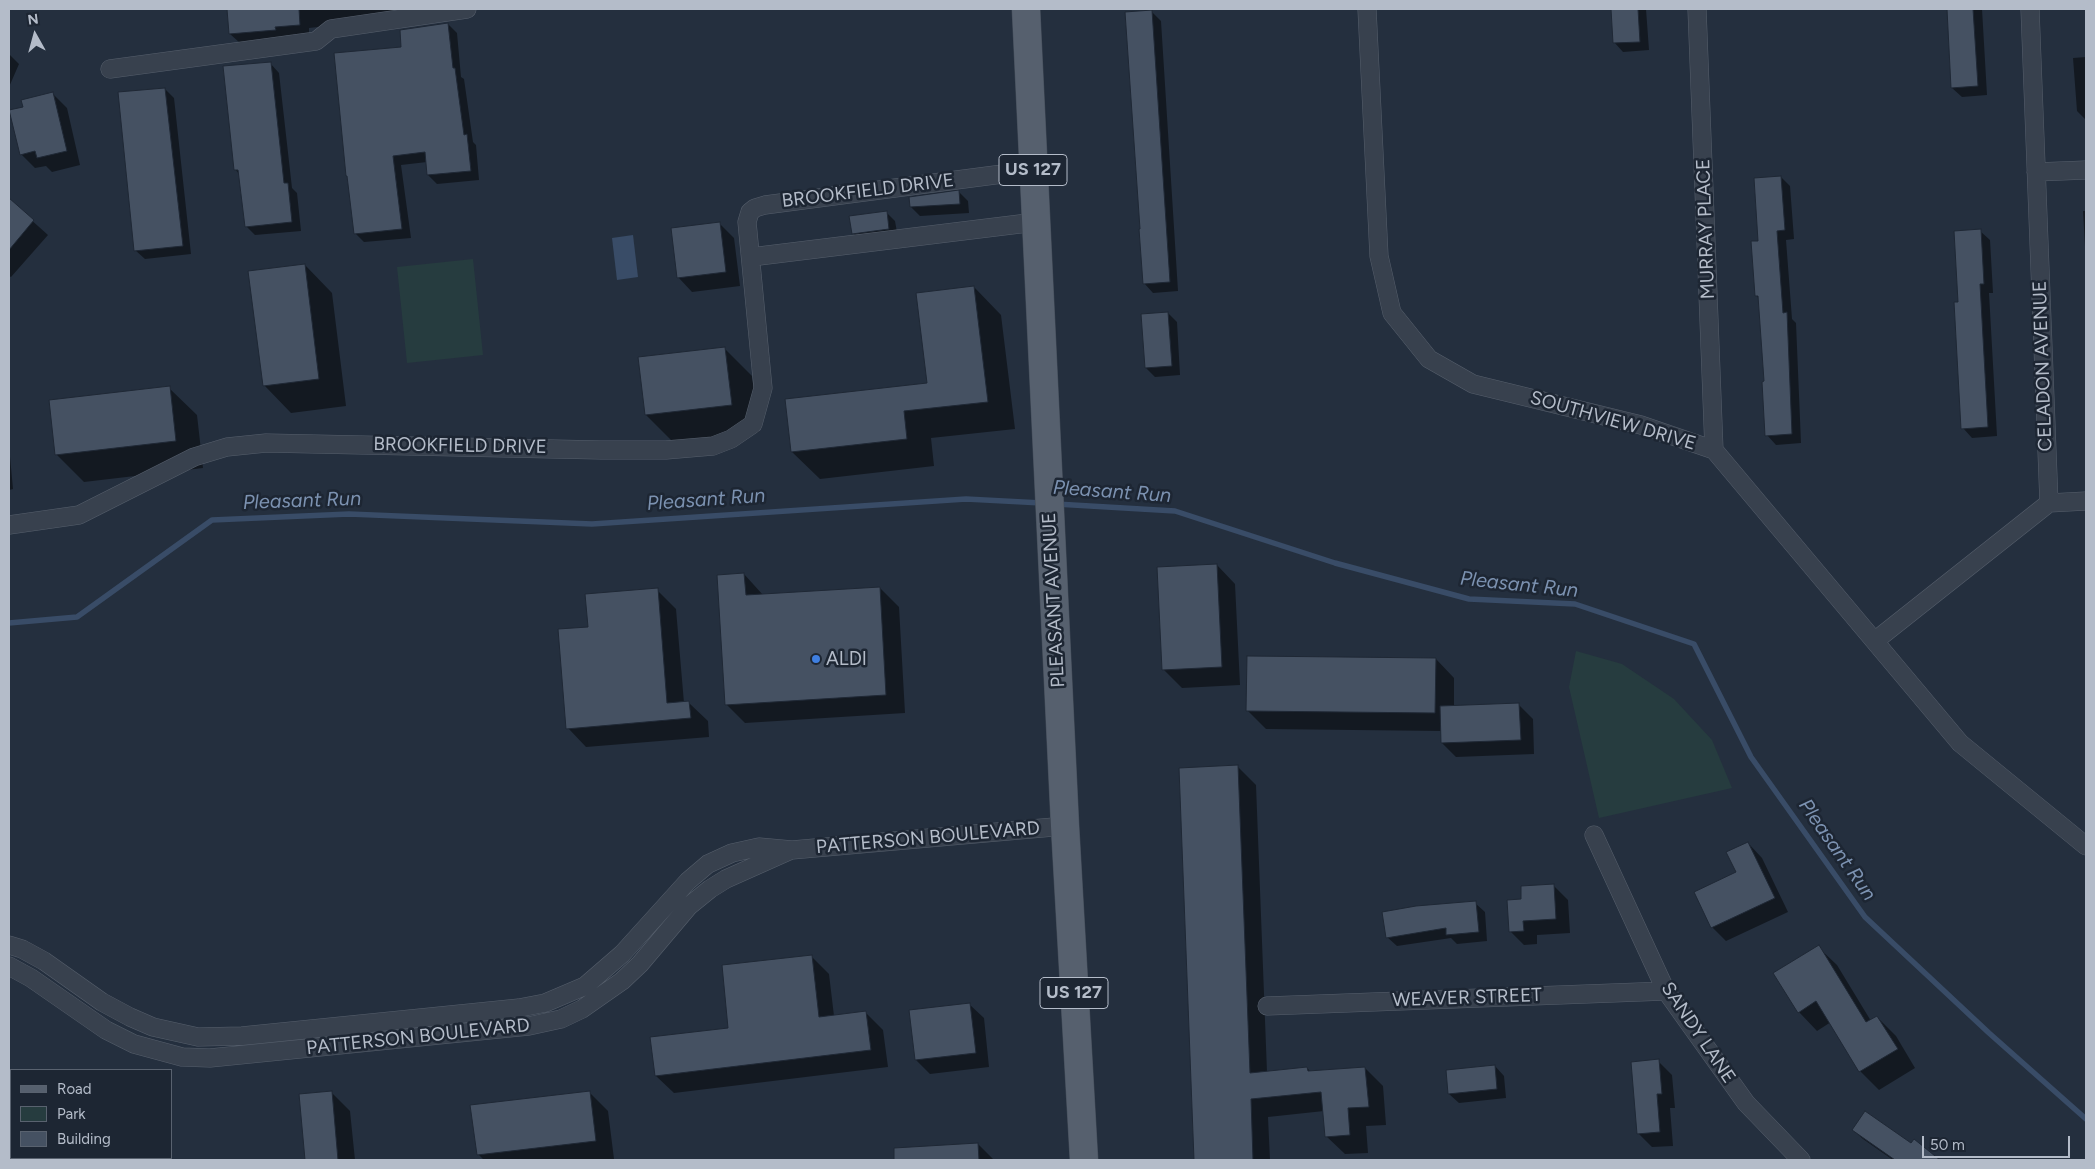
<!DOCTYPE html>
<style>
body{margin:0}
#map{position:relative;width:2095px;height:1169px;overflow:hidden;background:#242f3e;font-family:Figtree,sans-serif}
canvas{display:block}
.frame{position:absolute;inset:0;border:10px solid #b4bcc9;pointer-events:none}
.legend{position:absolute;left:10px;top:1069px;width:162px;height:90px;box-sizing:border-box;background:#1d2633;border:1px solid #59626f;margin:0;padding:6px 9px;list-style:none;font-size:15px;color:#b4bcc9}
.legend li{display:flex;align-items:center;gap:10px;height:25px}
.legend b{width:25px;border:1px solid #59626f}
.north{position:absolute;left:10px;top:10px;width:50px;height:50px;-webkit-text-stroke:4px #1d2633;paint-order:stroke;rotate:353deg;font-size:14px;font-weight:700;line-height:20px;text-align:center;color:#b4bcc9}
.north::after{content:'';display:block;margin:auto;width:18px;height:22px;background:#b4bcc9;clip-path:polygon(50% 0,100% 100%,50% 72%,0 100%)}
.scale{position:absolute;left:1922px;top:1136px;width:148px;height:22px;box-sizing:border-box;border:2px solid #b4bcc9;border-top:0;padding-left:6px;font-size:15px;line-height:18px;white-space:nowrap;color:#b4bcc9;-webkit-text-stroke:4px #1d2633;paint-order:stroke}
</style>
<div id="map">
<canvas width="2095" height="1169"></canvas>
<div class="frame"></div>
<ul class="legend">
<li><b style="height:6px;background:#56606e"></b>Road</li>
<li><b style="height:14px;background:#263c3f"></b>Park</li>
<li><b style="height:14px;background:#455162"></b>Building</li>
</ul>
<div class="north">N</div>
<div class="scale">50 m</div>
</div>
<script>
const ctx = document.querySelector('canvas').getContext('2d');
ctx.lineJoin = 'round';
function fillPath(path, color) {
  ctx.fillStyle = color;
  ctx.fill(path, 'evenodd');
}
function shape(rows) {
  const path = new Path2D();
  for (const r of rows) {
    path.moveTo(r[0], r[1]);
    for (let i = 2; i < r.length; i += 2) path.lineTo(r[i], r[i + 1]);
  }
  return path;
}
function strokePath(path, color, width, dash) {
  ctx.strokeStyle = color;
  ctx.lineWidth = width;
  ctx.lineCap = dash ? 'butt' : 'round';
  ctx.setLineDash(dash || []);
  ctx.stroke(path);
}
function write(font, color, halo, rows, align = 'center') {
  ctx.font = font + ' Figtree,sans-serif';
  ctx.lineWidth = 5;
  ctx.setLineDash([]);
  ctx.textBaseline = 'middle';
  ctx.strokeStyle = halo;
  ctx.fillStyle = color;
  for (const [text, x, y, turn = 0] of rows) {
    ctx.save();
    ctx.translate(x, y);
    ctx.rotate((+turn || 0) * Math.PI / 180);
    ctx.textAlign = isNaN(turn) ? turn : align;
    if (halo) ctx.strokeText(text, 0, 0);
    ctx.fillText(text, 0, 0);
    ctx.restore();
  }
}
const green = shape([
 [473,259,483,355,407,363,397,267],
 [1576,651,1622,664,1674,699,1712,740,1732,788,1599,818,1569,687]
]);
const water = shape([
 [633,235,638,277,617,280,612,238]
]);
const shadow = shape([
 [228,9,454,9,363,22,309,28,309,33,284,36,284,39,240,43,230,34],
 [1612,9,1646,9,1649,50,1623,52,1614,42],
 [1948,9,1982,9,1987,95,1962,97,1952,88],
 [1152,12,1161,21,1178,291,1153,293,1144,283],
 [448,24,457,33,461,77,464,79,473,142,476,145,479,180,437,184,428,175,427,162,401,165,411,238,364,242,355,233,403,48],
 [9,54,19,64,9,87],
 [2086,57,2086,120,2077,111,2073,58],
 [270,63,279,73,292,188,297,193,301,231,255,235,246,226,239,174,235,169],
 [165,89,174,98,191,254,145,259,135,250],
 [53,94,67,108,80,165,52,172,46,166,35,168,21,154,25,108],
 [1781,177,1790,186,1794,239,1786,240,1792,319,1796,323,1801,443,1776,445,1767,435,1765,382,1759,299,1756,295,1760,242],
 [959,192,968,201,969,213,920,216,911,207],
 [9,200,48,235,11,277,9,276],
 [2083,211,2086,211,2086,264],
 [886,212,895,221,898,238,862,243,853,233],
 [720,224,734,238,740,286,692,292,678,277],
 [1980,231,1990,240,1993,293,1989,293,1997,436,1972,438,1963,428,1960,303],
 [305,265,332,293,346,406,291,413,264,385],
 [974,287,1001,315,1015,429,931,438,934,466,820,479,792,452,929,384],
 [1168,313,1177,322,1180,375,1155,377,1146,368],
 [724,348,752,376,759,432,673,442,646,415],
 [169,388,197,415,203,468,84,482,56,454],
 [9,446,13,489,9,490],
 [1217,565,1235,584,1240,685,1182,688,1163,669],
 [744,574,763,595,880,588,899,607,905,713,745,723,726,704],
 [657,590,676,609,684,703,689,703,708,721,709,737,586,747,568,728,589,628],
 [1436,659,1454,678,1454,707,1519,705,1533,719,1534,754,1456,757,1442,743,1442,731,1266,729,1247,710],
 [1238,767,1256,785,1267,1072,1307,1068,1311,1072,1365,1068,1383,1086,1386,1125,1366,1126,1368,1153,1345,1154,1326,1136,1324,1111,1268,1117,1270,1160,1195,1160,1180,769],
 [1748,843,1762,858,1788,912,1726,941,1712,927,1737,873],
 [1554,886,1568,900,1570,933,1537,935,1537,944,1524,945,1510,931,1523,900],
 [1475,903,1485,912,1487,941,1457,944,1451,938,1397,946,1387,937],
 [1818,947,1837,965,1871,1021,1877,1017,1896,1036,1915,1068,1879,1090,1860,1071,1831,1022,1817,1031,1799,1012],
 [812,957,829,974,834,1016,865,1012,883,1030,888,1067,674,1093,656,1076,651,1038,730,1029],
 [969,1004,984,1018,989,1067,930,1074,916,1060],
 [1658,1061,1672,1075,1675,1108,1670,1108,1673,1146,1652,1147,1638,1133],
 [1495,1066,1504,1076,1506,1098,1459,1103,1449,1094],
 [331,1092,350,1111,355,1160,306,1160,300,1095],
 [589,1092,608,1111,614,1159,484,1160,478,1154],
 [1853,1130,1911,1144,1914,1140,1938,1160,1893,1160,1863,1139],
 [978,1144,994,1160,914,1160,913,1148]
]);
const stream = shape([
 [1056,504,1175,511,1335,563,1469,599,1575,604,1694,644,1751,757,1865,917,1989,1033,2086,1119],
 [9,623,77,617,212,520,349,514,592,524,966,499,1042,503]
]);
const building = shape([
 [227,9,299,9,300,25,275,27,276,30,229,34,227,9],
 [1611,9,1638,9,1640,42,1613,43,1611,9],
 [1947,9,1973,9,1978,86,1951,88,1947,9],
 [1152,10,1170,282,1143,284,1139,229,1140,229,1125,12,1152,10],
 [448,23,453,68,455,68,464,135,467,134,471,171,427,175,425,152,393,156,402,229,354,234,347,176,346,176,334,53,401,47,400,30,448,23],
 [271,62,284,183,288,183,292,222,245,227,238,170,234,170,223,66,271,62],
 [165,88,183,246,134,251,118,92,165,88],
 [53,92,67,151,37,158,35,151,20,155,9,110,23,107,21,100,53,92],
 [1781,176,1785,230,1777,231,1783,313,1787,312,1792,434,1765,436,1762,382,1764,381,1758,296,1755,296,1751,241,1758,241,1754,178,1781,176],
 [959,190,960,204,910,207,909,197,959,190],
 [9,198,34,220,9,250,9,198],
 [887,211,889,229,852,234,849,216,887,211],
 [720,222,726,272,677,278,671,228,720,222],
 [1981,229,1984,284,1980,284,1988,427,1961,429,1954,302,1958,302,1954,231,1981,229],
 [305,264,319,379,263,386,248,271,305,264],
 [974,286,988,402,904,411,907,439,791,452,785,399,927,383,916,293,974,286],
 [1168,312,1172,366,1145,368,1141,314,1168,312],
 [725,347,732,405,645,415,638,357,725,347],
 [170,386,176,441,55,455,49,400,170,386],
 [1217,564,1222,667,1162,670,1157,567,1217,564],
 [744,573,746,595,880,587,886,695,725,705,717,575,744,573],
 [658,588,667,703,689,701,691,718,566,729,558,629,588,627,585,594,658,588],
 [1247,656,1436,658,1435,713,1246,711,1247,656],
 [1519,703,1521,740,1441,743,1440,706,1519,703],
 [1238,765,1250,1073,1307,1067,1308,1071,1365,1067,1369,1107,1348,1108,1350,1135,1325,1137,1321,1092,1251,1099,1253,1160,1194,1160,1179,768,1238,765],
 [1748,842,1775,898,1711,928,1694,892,1736,872,1726,852,1748,842],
 [1554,884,1556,919,1523,921,1524,931,1509,932,1507,900,1521,899,1521,886,1554,884],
 [1476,901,1479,932,1446,935,1446,928,1386,938,1382,912,1416,906,1476,901],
 [1819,945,1866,1022,1877,1016,1898,1049,1859,1072,1816,1001,1798,1013,1773,973,1819,945],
 [812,955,819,1017,866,1011,871,1050,655,1076,650,1037,728,1028,722,965,812,955],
 [970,1003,976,1053,915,1060,909,1010,970,1003],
 [1659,1059,1662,1094,1657,1094,1660,1132,1637,1134,1631,1062,1659,1059],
 [1495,1065,1497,1089,1448,1094,1446,1070,1495,1065],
 [332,1091,338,1160,305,1160,299,1094,332,1091],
 [590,1091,596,1141,477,1155,470,1105,590,1091],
 [1865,1111,1911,1143,1914,1139,1940,1160,1895,1160,1852,1130,1865,1111],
 [978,1143,979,1160,894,1160,894,1148,978,1143]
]);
const street = shape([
 [1367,9,1379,256,1392,313,1429,359,1473,384,1641,425,1714,450,1960,743,2086,846],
 [1697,9,1714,450],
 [2030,9,2049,503],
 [110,69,316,41,331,29,467,9],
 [2036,172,2086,170],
 [751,257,1036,222],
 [2049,503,2086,501],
 [9,525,79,515,194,457,227,447,266,443,601,450,666,450,713,446,731,439,753,424,763,388,747,222,750,212,755,208,765,205,1033,170],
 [1876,640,2049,503],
 [1594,835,1666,991,1746,1103,1801,1160],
 [9,945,22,949,44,961,102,1002,130,1017,153,1027,198,1037,242,1036,519,1008,545,1003,585,986,622,954,688,881,708,864,732,853,759,847,792,850,1065,826],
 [9,966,31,978,106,1030,134,1044,182,1057,210,1058,529,1026,561,1019,582,1009,622,981,640,964,689,906,710,889,726,879,791,850],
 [1267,1006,1666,991]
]);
const primary = shape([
 [1026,9,1065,826,1084,1160]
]);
const markers = [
 [816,659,5,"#3f7fe0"]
];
const shields = [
 [1033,170,68],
 [1074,993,68]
];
const shieldNames = [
 ["US 127",1033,170],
 ["US 127",1074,993]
];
const streetNames = [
 ["BROOKFIELD DRIVE",868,191,-7],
 ["MURRAY PLACE",1706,229,-92],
 ["CELADON AVENUE",2043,366,-92],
 ["SOUTHVIEW DRIVE",1613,421,16],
 ["BROOKFIELD DRIVE",460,446,1],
 ["PLEASANT AVENUE",1054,600,-93],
 ["PATTERSON BOULEVARD",928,838,-5],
 ["WEAVER STREET",1467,998,-2],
 ["SANDY LANE",1698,1033,56],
 ["PATTERSON BOULEVARD",418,1037,-6]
];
const poiNames = [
 ["ALDI",826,659]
];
const waterNames = [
 ["Pleasant Run",1112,492,4],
 ["Pleasant Run",706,500,-4],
 ["Pleasant Run",302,501,-2],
 ["Pleasant Run",1519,585,6],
 ["Pleasant Run",1837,850,55]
];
fillPath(green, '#263c3f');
fillPath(water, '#394c67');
fillPath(shadow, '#0007');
strokePath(stream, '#394c67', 5.5);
fillPath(building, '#455162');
strokePath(building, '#1f2835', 1);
strokePath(street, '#565f6c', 19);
strokePath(primary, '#414a57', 29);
strokePath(street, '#38414e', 18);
strokePath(primary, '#56606e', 28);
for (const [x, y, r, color] of markers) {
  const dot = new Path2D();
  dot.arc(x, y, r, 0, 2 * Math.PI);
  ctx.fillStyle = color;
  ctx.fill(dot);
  strokePath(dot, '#1d2633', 2);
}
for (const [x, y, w] of shields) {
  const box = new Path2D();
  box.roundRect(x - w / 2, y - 15.5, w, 31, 4);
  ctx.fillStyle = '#1d2633';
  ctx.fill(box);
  strokePath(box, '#b4bcc9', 1);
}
write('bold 18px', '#b4bcc9', null, shieldNames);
write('19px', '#b4bcc9', '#1d2633', streetNames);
write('19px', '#b4bcc9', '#1d2633', poiNames, 'left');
write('italic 20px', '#7c92b1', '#1d2633', waterNames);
</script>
